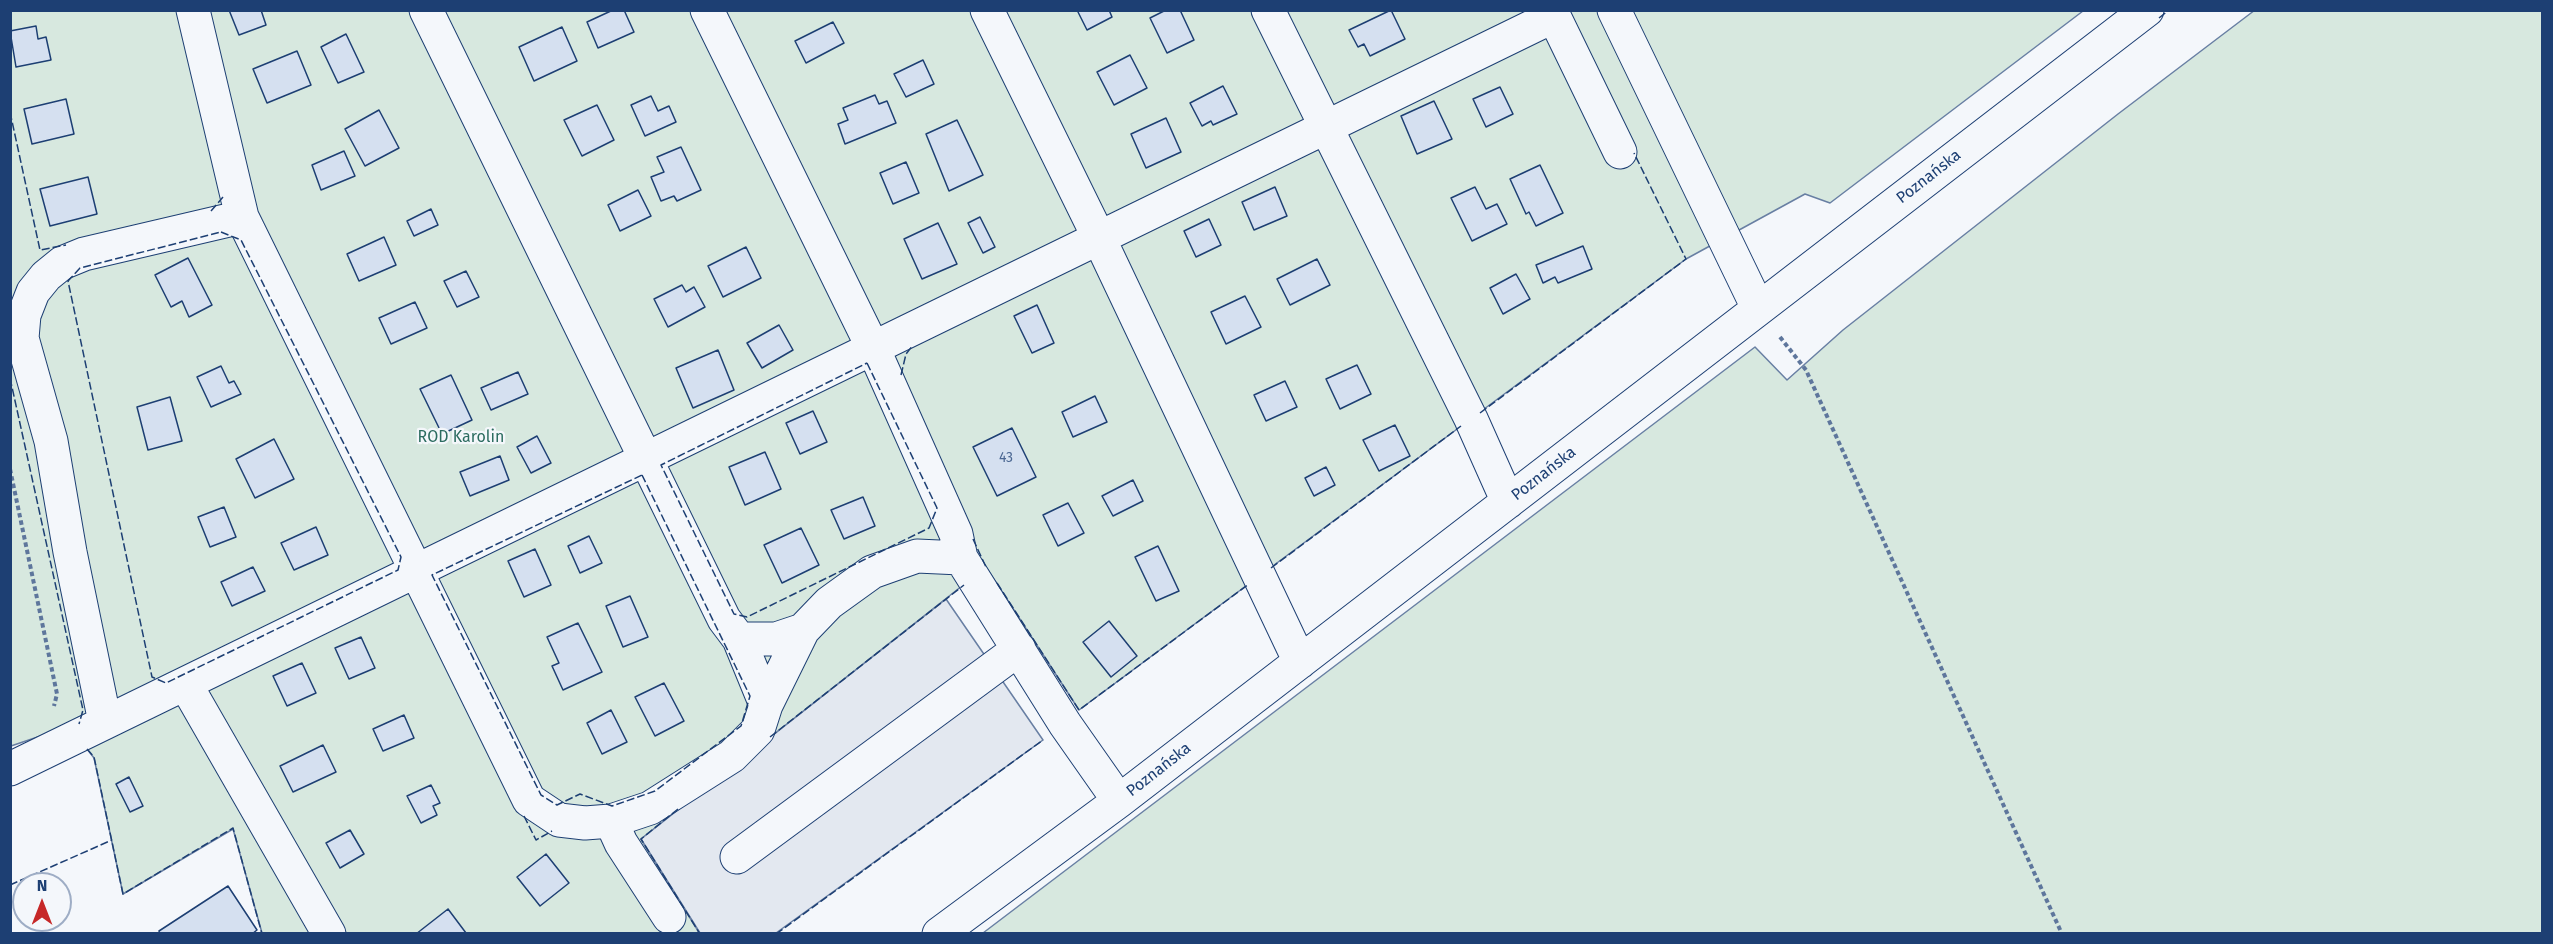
<!DOCTYPE html>
<meta charset="utf-8">
<style>
body{margin:0}
#map{position:relative;width:2553px;height:944px;overflow:hidden;background:#f4f7fb;font-family:"Fira Sans",sans-serif}
canvas{display:block}
.frame{position:absolute;inset:0;border:12px solid #1d3f73;pointer-events:none}
.north{position:absolute;left:12px;top:872px;width:60px;height:60px;box-sizing:border-box;background:#f4f7fb;border:2px solid #9eadc5;border-radius:50%;rotate:0deg;font-size:16px;font-weight:700;line-height:24px;text-align:center;color:#1d3f73}
.north::after{content:'';display:block;margin:auto;width:21px;height:27px;background:#c62828;clip-path:polygon(50% 0,100% 100%,50% 72%,0 100%)}
</style>
<div id="map">
<canvas width="2553" height="944"></canvas>
<div class="frame"></div>
<div class="north">N</div>
</div>
<script>
const ctx = document.querySelector('canvas').getContext('2d');
ctx.lineJoin = 'round';
function fillPath(path, color) {
  ctx.fillStyle = color;
  ctx.fill(path, 'evenodd');
}
function shape(rows) {
  const path = new Path2D();
  for (const r of rows) {
    path.moveTo(r[0], r[1]);
    for (let i = 2; i < r.length; i += 2) path.lineTo(r[i], r[i + 1]);
  }
  return path;
}
function strokePath(path, color, width, dash) {
  ctx.strokeStyle = color;
  ctx.lineWidth = width;
  ctx.lineCap = dash ? 'butt' : 'round';
  ctx.setLineDash(dash || []);
  ctx.stroke(path);
}
function write(font, color, halo, rows, align = 'center') {
  ctx.font = font + ' "Fira Sans",sans-serif';
  ctx.lineWidth = 4.5;
  ctx.setLineDash([]);
  ctx.textBaseline = 'middle';
  ctx.strokeStyle = halo;
  ctx.fillStyle = color;
  for (const [text, x, y, turn = 0] of rows) {
    ctx.save();
    ctx.translate(x, y);
    ctx.rotate((+turn || 0) * Math.PI / 180);
    ctx.textAlign = isNaN(turn) ? turn : align;
    if (halo) ctx.strokeText(text, 0, 0);
    ctx.fillText(text, 0, 0);
    ctx.restore();
  }
}
const green = shape([
 [2255,10,2542,11,2542,933,983,933,1755,347,1787,380,1843,330,2118,114,2255,10],
 [10,11,2083,11,1830,203,1805,194,1686,259,1079,710,986,567,641,839,700,934,262,933,233,829,123,894,94,758,84,745,79,723,11,746,10,11]
]);
const parking = shape([
 [946,599,1043,740,776,933,700,933,641,839,946,599]
]);
const building = shape([
 [229,10,261,10,266,25,239,35,229,10],
 [613,10,624,10,634,32,598,48,587,22,613,10],
 [1077,10,1109,10,1112,17,1087,30,1077,10],
 [1166,10,1180,10,1194,40,1167,53,1150,18,1166,10],
 [1391,10,1405,39,1370,56,1364,44,1358,47,1349,30,1391,10],
 [833,22,844,43,806,63,795,41,833,22],
 [36,26,38,39,46,37,51,60,16,67,10,31,36,26],
 [562,27,577,61,534,81,519,47,562,27],
 [346,34,364,72,338,83,321,47,346,34],
 [297,51,311,85,267,103,253,69,297,51],
 [1130,55,1147,88,1114,105,1097,72,1130,55],
 [923,60,934,84,906,97,894,74,923,60],
 [1223,86,1237,114,1213,125,1211,121,1202,126,1190,103,1223,86],
 [1500,87,1513,114,1486,127,1473,99,1500,87],
 [875,95,879,104,887,101,896,123,845,144,838,124,848,120,843,108,875,95],
 [651,96,658,111,669,106,676,122,645,136,631,105,651,96],
 [66,99,74,134,32,144,24,109,66,99],
 [1434,101,1452,139,1417,154,1401,116,1434,101],
 [597,105,614,140,582,156,564,120,597,105],
 [379,110,399,148,365,166,345,129,379,110],
 [1166,118,1181,152,1146,168,1131,134,1166,118],
 [957,120,983,175,949,191,926,134,957,120],
 [681,147,701,190,677,201,674,196,661,201,651,177,664,172,657,157,681,147],
 [344,151,355,176,321,190,312,165,344,151],
 [906,162,919,193,893,204,880,173,906,162],
 [1540,165,1563,213,1536,226,1529,212,1526,214,1510,179,1540,165],
 [88,177,97,214,50,226,40,189,88,177],
 [1275,187,1287,216,1254,230,1242,202,1275,187],
 [1475,187,1486,209,1497,204,1507,224,1472,241,1451,198,1475,187],
 [638,190,651,216,620,231,608,205,638,190],
 [431,209,438,225,414,236,407,221,431,209],
 [980,217,995,247,983,253,968,223,980,217],
 [1209,219,1221,245,1196,257,1184,231,1209,219],
 [938,223,957,264,922,279,904,239,938,223],
 [384,237,396,265,359,281,347,254,384,237],
 [1583,246,1592,269,1558,283,1555,277,1543,283,1536,265,1583,246],
 [746,247,761,278,723,297,708,266,746,247],
 [188,258,212,305,189,317,182,301,171,307,155,275,188,258],
 [1317,259,1330,285,1290,305,1277,279,1317,259],
 [466,271,479,297,457,307,444,281,466,271],
 [1516,274,1530,299,1503,314,1490,288,1516,274],
 [682,285,686,292,694,287,705,307,668,327,654,299,682,285],
 [1245,296,1261,327,1226,344,1211,312,1245,296],
 [415,302,427,328,391,344,379,318,415,302],
 [1037,305,1054,343,1032,353,1014,316,1037,305],
 [779,325,793,350,762,368,747,343,779,325],
 [718,350,734,390,693,408,676,368,718,350],
 [1357,365,1371,394,1340,409,1326,379,1357,365],
 [221,366,229,383,234,381,241,394,211,407,197,377,221,366],
 [518,372,528,394,491,410,481,388,518,372],
 [451,375,472,420,442,434,420,389,451,375],
 [1285,381,1297,407,1266,421,1254,395,1285,381],
 [1095,396,1107,422,1073,437,1062,412,1095,396],
 [170,397,182,441,148,450,137,407,170,397],
 [813,411,827,442,800,454,786,423,813,411],
 [1395,425,1410,456,1379,471,1363,440,1395,425],
 [1012,428,1036,477,997,496,973,447,1012,428],
 [537,436,551,463,531,473,517,447,537,436],
 [274,439,294,479,255,498,236,459,274,439],
 [765,452,781,489,745,505,729,467,765,452],
 [500,456,509,480,470,496,460,472,500,456],
 [1326,467,1335,485,1314,496,1305,478,1326,467],
 [1133,480,1143,501,1113,516,1102,496,1133,480],
 [863,497,875,526,844,539,831,510,863,497],
 [1068,503,1084,533,1058,546,1043,515,1068,503],
 [224,507,236,537,210,547,198,517,224,507],
 [316,527,328,555,294,570,281,543,316,527],
 [801,528,819,565,782,583,764,545,801,528],
 [589,536,602,563,580,573,568,546,589,536],
 [1158,546,1179,591,1156,601,1135,557,1158,546],
 [535,549,551,585,524,597,508,561,535,549],
 [253,567,265,591,232,606,221,582,253,567],
 [630,596,648,637,623,647,606,606,630,596],
 [1109,621,1137,656,1111,677,1083,642,1109,621],
 [578,623,602,672,563,690,552,666,559,663,547,637,578,623],
 [361,637,375,668,349,679,335,648,361,637],
 [302,663,316,693,287,706,273,676,302,663],
 [664,683,684,721,655,736,635,697,664,683],
 [611,710,627,742,602,754,587,723,611,710],
 [404,715,414,738,383,751,373,729,404,715],
 [323,745,336,772,293,792,280,766,323,745],
 [129,777,143,806,130,812,116,784,129,777],
 [431,785,440,803,433,806,437,815,421,823,407,796,431,785],
 [350,830,364,854,340,868,326,843,350,830],
 [546,854,569,883,540,906,517,877,546,854],
 [228,886,257,930,252,934,160,934,159,931,228,886],
 [448,909,466,933,416,934,448,909]
]);
const path = shape([
 [1780,337,1806,370,2062,934],
 [10,469,57,694,54,706]
]);
const minor = shape([
 [193,10,242,217,529,800,559,820,585,823,611,821,650,808,732,756,758,730,766,705,739,639],
 [426,10,724,619,739,639,776,639,803,630,829,603,872,572,917,556,961,558],
 [707,10,873,348,956,534,961,558,1065,724,1119,801],
 [987,10,1099,238,1300,662],
 [1268,10,1471,419,1508,502],
 [1551,10,1620,152],
 [1614,10,1758,308],
 [186,685,329,934],
 [766,705,803,630],
 [105,722,70,552,51,441,22,338,24,315,33,292,46,276,62,263,84,254,242,217],
 [10,769,1554,16],
 [611,821,621,843,669,917],
 [737,857,1019,649],
 [939,934,1119,801,2147,10]
]);
const fence = shape([
 [2159,18,2169,10],
 [10,112,40,250,66,245],
 [211,211,223,197],
 [221,232,241,240,401,557,398,570,166,683,152,677,68,281,80,268,221,232],
 [867,363,937,508,929,528,747,617,734,614,661,465,867,363],
 [901,375,906,354,913,345],
 [10,378,83,710,79,724],
 [1480,413,1686,259,1634,153],
 [642,475,750,696,741,726,655,791,612,806,580,794,557,805,541,795,432,575,642,475],
 [973,539,986,567],
 [1271,568,1461,426],
 [997,583,1079,710,1249,584],
 [770,737,964,585],
 [87,749,94,757,123,894,233,828,262,934],
 [678,809,641,839,700,934],
 [524,816,536,840,552,831],
 [10,885,112,840],
 [776,934,1043,740]
]);
const numberNames = [
 ["43",1006,458]
];
const streetNames = [
 ["Poznańska",1929,177,-38],
 ["Poznańska",1544,474,-38],
 ["Poznańska",1159,770,-38]
];
const parkNames = [
 ["ROD Karolin",461,438]
];
fillPath(green, '#d7e8df');
strokePath(green, '#687fa3', 1.5);
fillPath(parking, '#e3e8f0');
strokePath(parking, '#687fa3', 1.5);
fillPath(building, '#d5e0f0');
strokePath(building, '#1d3f73', 1.5);
strokePath(minor, '#1d3f73', 35);
strokePath(path, '#5e769c', 4, [4.5, 3]);
strokePath(minor, '#f4f7fb', 33);
strokePath(fence, '#1d3f73', 1.5, [8, 3]);
write('14px', '#4b6792', null, numberNames);
write('16px', '#1d3f73', '#f4f7fb', streetNames);
write('16px', '#2c6c60', '#f4f7fb', parkNames);
</script>
